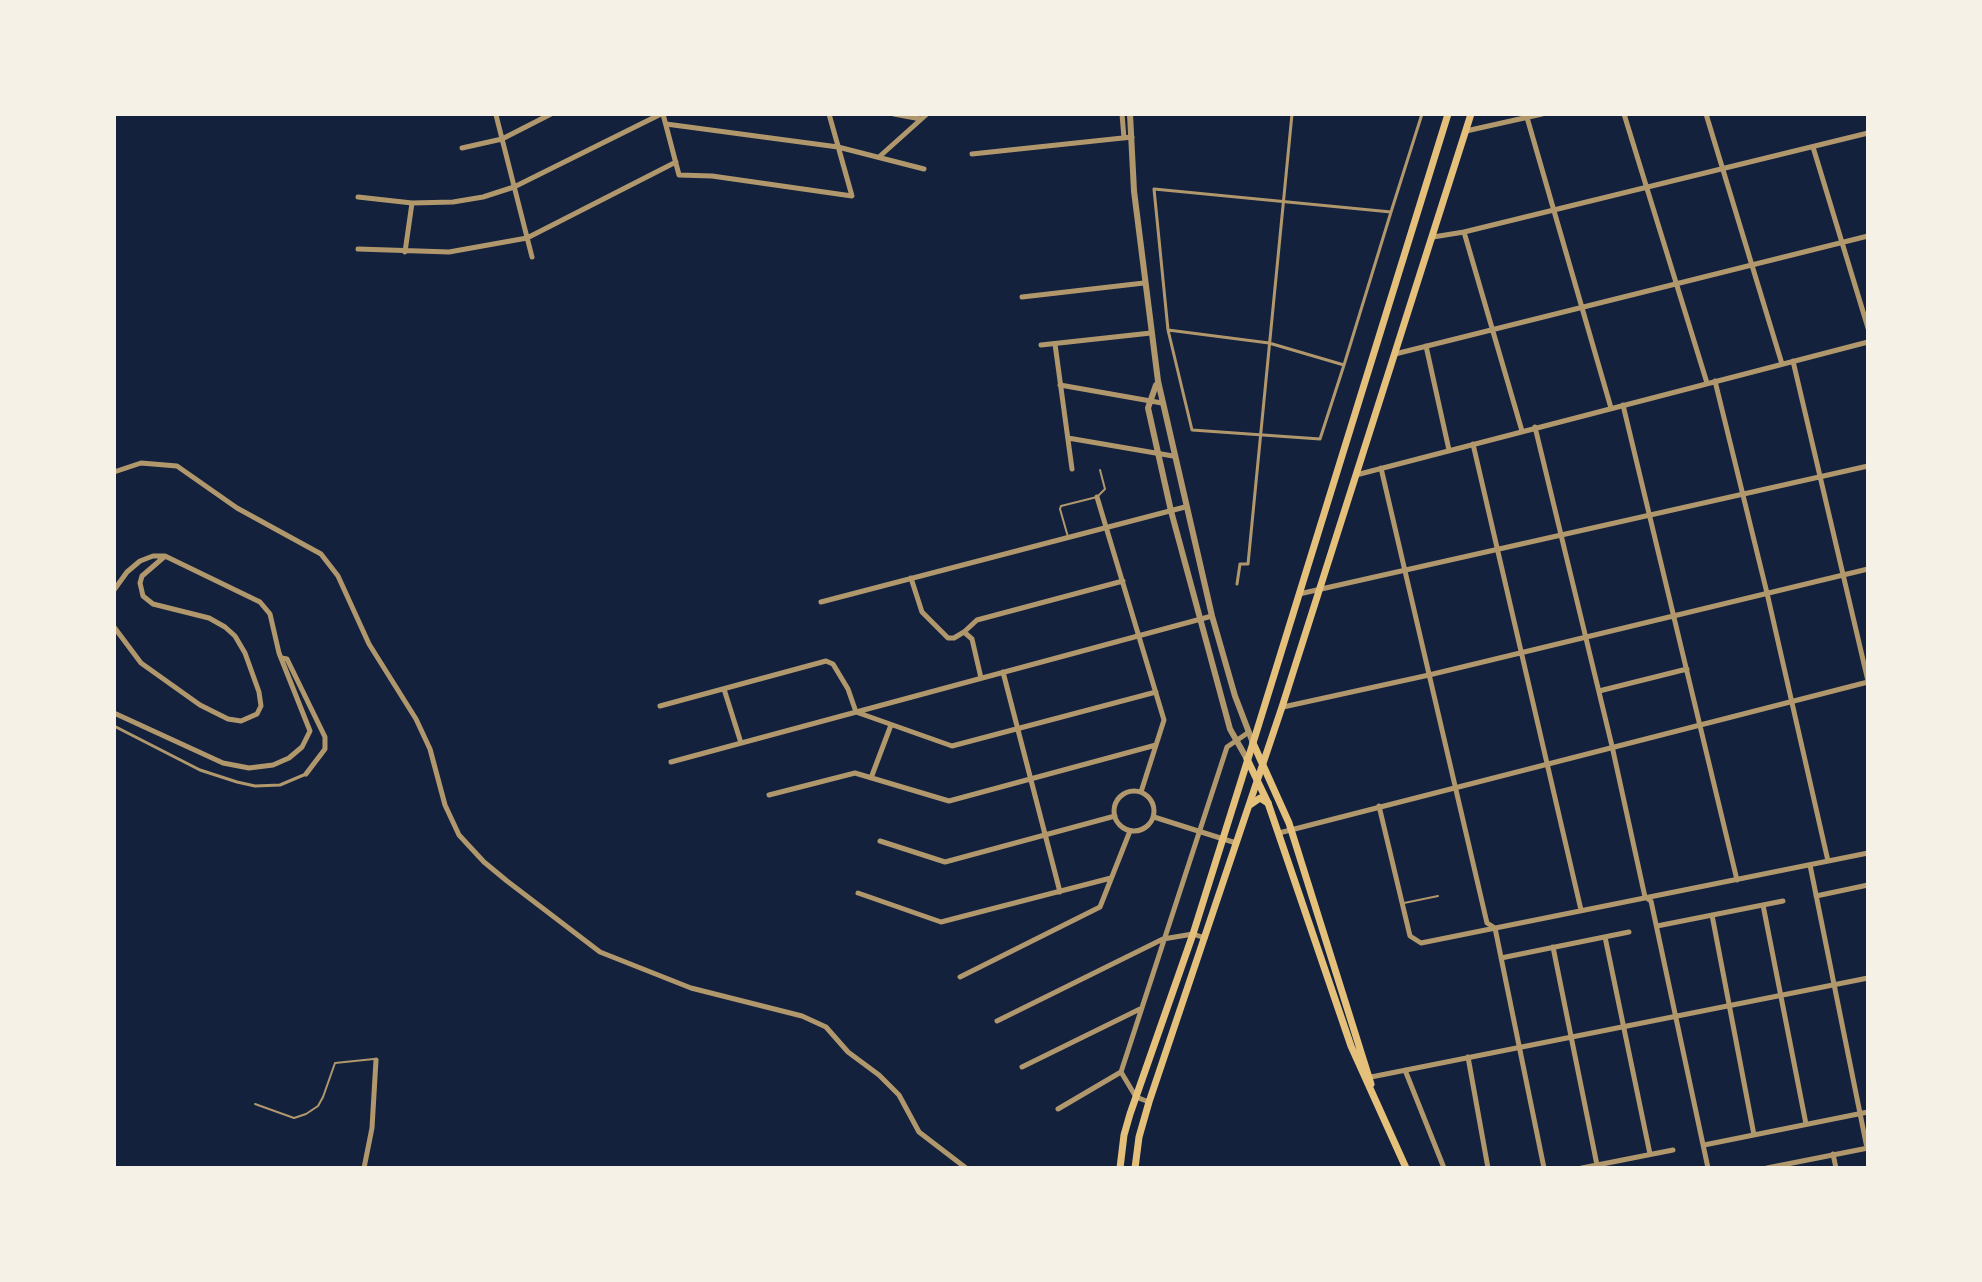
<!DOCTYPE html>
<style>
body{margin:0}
#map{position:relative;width:1982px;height:1282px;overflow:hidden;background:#14213d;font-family:"Sofia Sans Condensed",sans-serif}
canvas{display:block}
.frame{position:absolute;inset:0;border:116px solid #f6f1e7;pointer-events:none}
</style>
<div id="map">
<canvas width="1982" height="1282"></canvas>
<div class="frame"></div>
</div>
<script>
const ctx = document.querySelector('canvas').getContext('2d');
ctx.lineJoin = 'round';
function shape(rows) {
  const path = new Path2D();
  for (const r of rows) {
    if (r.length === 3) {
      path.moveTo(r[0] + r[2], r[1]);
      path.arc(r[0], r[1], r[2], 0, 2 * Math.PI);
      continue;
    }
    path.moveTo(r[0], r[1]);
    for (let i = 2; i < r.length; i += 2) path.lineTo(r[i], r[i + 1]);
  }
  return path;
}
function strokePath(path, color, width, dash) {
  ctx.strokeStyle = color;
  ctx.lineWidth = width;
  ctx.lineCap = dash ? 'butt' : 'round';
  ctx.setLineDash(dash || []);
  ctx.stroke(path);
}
const service = shape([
 [1068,537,1060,509,1061,506,1097,497,1105,489,1100,470],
 [1404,903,1438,896],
 [255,1104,294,1118,306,1114,318,1106,323,1097,335,1063,374,1059]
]);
const pedestrian = shape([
 [1391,212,1154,189,1168,330,1192,430,1320,439,1344,365,1391,212,1422,114],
 [1168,330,1269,343,1344,365],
 [1237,584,1240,564,1248,564,1292,114],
 [114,726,200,770,237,782,255,786,280,785,306,774]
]);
const minor = shape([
 [663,114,679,175,712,176,852,196,829,114],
 [894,114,921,119],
 [1122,114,1124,138],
 [1526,114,1611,408],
 [1624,114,1707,383],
 [1706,114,1782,364],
 [496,115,532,257],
 [666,124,838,147,924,169],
 [1466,131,1542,114],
 [1813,147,1868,328],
 [462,148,502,139,551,114],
 [972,154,1132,137],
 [879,157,927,114],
 [358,197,412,203,453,202,483,197,514,187,661,114],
 [1464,232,1522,431],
 [1433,237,1464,232,1868,133],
 [358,249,449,252,527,238,676,162],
 [405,252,412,203],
 [1022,297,1144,283],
 [1055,344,1072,469],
 [1041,345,1151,333],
 [1426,346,1449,450],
 [1395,354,1868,236],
 [1793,361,1868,681],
 [1715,381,1767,593,1828,861],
 [1060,385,1162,403],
 [1623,405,1737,880],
 [1535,427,1612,746,1645,897,1651,901,1708,1168],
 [1068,438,1173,456],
 [1473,444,1581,910],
 [1381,468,1487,923,1495,928,1544,1168],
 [114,472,141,463,177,466,237,508,321,554,338,576,369,644,416,719,430,749,445,805,459,835,484,862,507,881,600,952,691,988,802,1016,826,1027,848,1052,879,1075,899,1095,919,1132,966,1168],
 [1356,475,1868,342],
 [1097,497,1164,720,1141,792],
 [911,578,922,612,948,638,954,638,964,632,972,639,981,678],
 [114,590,127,572,140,561,153,556,165,556,260,602,270,614,279,653,310,731,302,747,289,758,273,765,249,768,223,763,114,713],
 [1299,594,1868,466],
 [821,602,1185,507],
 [114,627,141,663,200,705,228,719,241,721,257,714,261,706,259,692,245,653,235,636,225,627,209,618,153,604,143,596,140,583,142,576,164,557],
 [964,632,977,620,1123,581],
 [282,658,287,659,325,737,325,749,306,774],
 [1003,672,1060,892],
 [724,689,741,743],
 [1599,691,1687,669],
 [660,706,826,661,833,664,848,689,856,712,952,746,1156,692],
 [1283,707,1429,675,1868,569],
 [671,762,1212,616],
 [871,778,891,725],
 [1134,811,20],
 [769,795,855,773,949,801,1156,745],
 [1379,806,1410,936,1421,943,1868,853],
 [1154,817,1236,843],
 [1279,833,1868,682],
 [880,841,945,862,1115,816],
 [1810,865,1867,1148],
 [858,893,941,922,1111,878],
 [1816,896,1868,885],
 [1763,905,1806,1124],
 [1712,915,1754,1135],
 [1657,926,1783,901],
 [1605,937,1650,1154],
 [1553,947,1597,1165],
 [1501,958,1629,932],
 [960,977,1100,907,1130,831],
 [997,1021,1163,939,1193,934,1205,938],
 [1468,1057,1488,1168],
 [1022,1067,1140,1009],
 [1405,1070,1444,1168],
 [1366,1078,1868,978],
 [1149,1102,1136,1097,1121,1072,1227,747,1249,732],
 [1058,1109,1121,1072],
 [1704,1145,1868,1112],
 [1833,1154,1836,1168],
 [364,1168,372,1128,376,1060],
 [1582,1168,1673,1150],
 [1767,1168,1868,1148]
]);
const tertiary = shape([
 [1130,114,1134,191,1158,381,1212,616,1235,696,1253,743],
 [1156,385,1148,408,1171,511,1230,729,1247,759]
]);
const secondary = shape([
 [1253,743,1289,823,1371,1084],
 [1247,759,1268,803,1351,1046,1406,1168]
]);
const primary = shape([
 [1250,805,1260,798,1268,803],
 [1120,1168,1124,1135,1130,1114,1193,934,1253,743,1448,114],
 [1135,1168,1139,1137,1149,1102,1282,707,1471,114]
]);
strokePath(service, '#b1986c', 2);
strokePath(pedestrian, '#b1986c', 3);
strokePath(minor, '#b1986c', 5);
strokePath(tertiary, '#b1986c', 6);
strokePath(secondary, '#e5c07b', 7);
strokePath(primary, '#e5c07b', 7);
</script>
